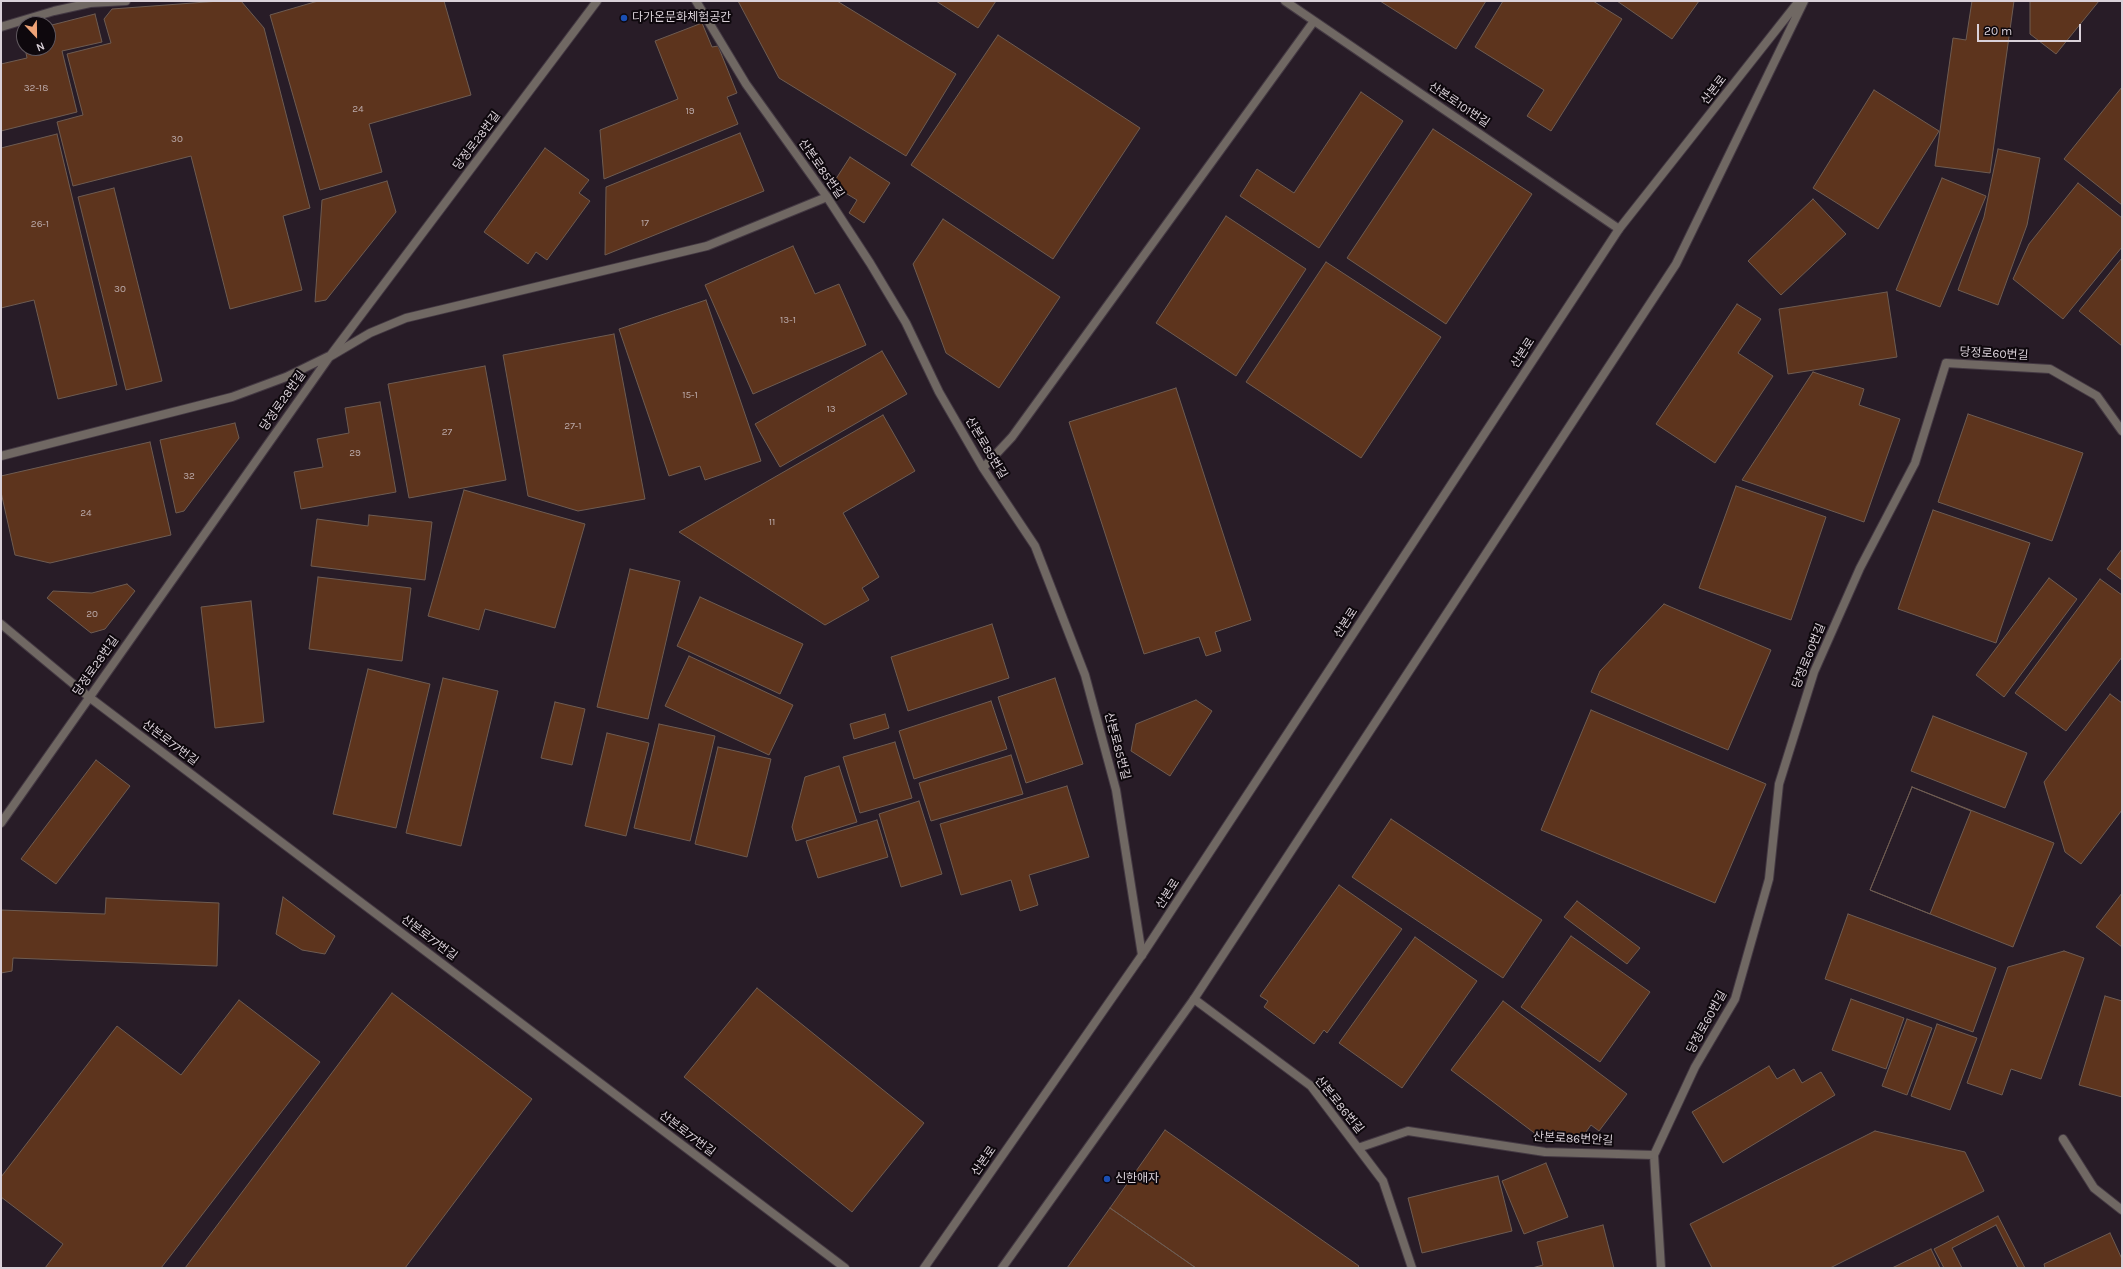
<!DOCTYPE html>
<meta charset="utf-8">
<style>
body{margin:0}
#map{position:relative;width:2123px;height:1269px;overflow:hidden;background:#281c27;font-family:Karla,sans-serif}
canvas{display:block}
.frame{position:absolute;inset:0;border:2px solid #dad1d9;pointer-events:none}
.north{position:absolute;left:16px;top:16px;width:40px;height:40px;box-sizing:border-box;background:#0e080d;border:1px solid #60585f;border-radius:50%;rotate:158deg;font-size:11px;font-weight:700;line-height:16px;text-align:center;color:#dad1d9}
.north::after{content:'';display:block;margin:auto;width:14px;height:18px;background:#efa377;clip-path:polygon(50% 0,100% 100%,50% 72%,0 100%)}
.scale{position:absolute;left:1977px;top:24px;width:104px;height:18px;box-sizing:border-box;border:2px solid #dad1d9;border-top:0;padding-left:5px;font-size:12px;line-height:14px;white-space:nowrap;color:#dad1d9;-webkit-text-stroke:3px #0e080d;paint-order:stroke}
</style>
<div id="map">
<canvas width="2123" height="1269"></canvas>
<div class="frame"></div>
<div class="north">N</div>
<div class="scale">20 m</div>
</div>
<script>
const ctx = document.querySelector('canvas').getContext('2d');
ctx.lineJoin = 'round';
function fillPath(path, color) {
  ctx.fillStyle = color;
  ctx.fill(path, 'evenodd');
}
function shape(rows) {
  const path = new Path2D();
  for (const r of rows) {
    path.moveTo(r[0], r[1]);
    for (let i = 2; i < r.length; i += 2) path.lineTo(r[i], r[i + 1]);
  }
  return path;
}
function strokePath(path, color, width, dash) {
  ctx.strokeStyle = color;
  ctx.lineWidth = width;
  ctx.lineCap = dash ? 'butt' : 'round';
  ctx.setLineDash(dash || []);
  ctx.stroke(path);
}
function write(font, color, halo, rows, align = 'center') {
  ctx.font = font + ' Karla,"Noto Sans KR",sans-serif';
  ctx.lineWidth = 4;
  ctx.setLineDash([]);
  ctx.textBaseline = 'middle';
  ctx.strokeStyle = halo;
  ctx.fillStyle = color;
  for (const [text, x, y, turn = 0] of rows) {
    ctx.save();
    ctx.translate(x, y);
    ctx.rotate((+turn || 0) * Math.PI / 180);
    ctx.textAlign = isNaN(turn) ? turn : align;
    if (halo) ctx.strokeText(text, 0, 0);
    ctx.fillText(text, 0, 0);
    ctx.restore();
  }
}
const building = shape([
 [220,1,241,1,264,28,310,208,283,216,302,290,230,309,191,156,73,186,57,122,83,115,67,54,111,43,104,19,112,9,220,1],
 [318,1,444,1,471,95,369,124,382,172,320,190,270,15,318,1],
 [738,1,837,1,956,74,906,156,779,78,738,1],
 [936,1,996,1,978,28,936,1],
 [1380,1,1486,1,1456,49,1380,1],
 [1503,1,1593,1,1622,19,1551,131,1527,116,1544,90,1475,47,1503,1],
 [1617,1,1699,1,1672,39,1617,1],
 [1972,1,2014,1,1990,173,1935,166,1953,38,1966,40,1972,1],
 [2030,1,2099,1,2056,54,2030,34,2030,1],
 [95,14,102,42,62,51,77,112,1,131,1,64,27,58,25,48,48,48,48,26,95,14],
 [702,23,712,47,718,46,737,93,727,97,738,124,604,179,600,130,678,99,655,41,702,23],
 [998,35,1140,128,1053,259,911,165,998,35],
 [2122,87,2122,205,2064,159,2122,87],
 [1874,90,1939,131,1878,229,1813,188,1874,90],
 [1361,92,1403,121,1319,248,1240,196,1257,169,1294,193,1361,92],
 [1433,129,1532,194,1446,324,1347,258,1433,129],
 [740,133,764,191,605,255,606,187,740,133],
 [57,134,117,385,58,399,34,300,1,308,1,148,57,134],
 [545,148,589,180,579,193,590,201,547,260,536,252,528,264,484,232,545,148],
 [1998,149,2040,158,2027,225,1998,305,1958,290,1984,217,1998,149],
 [850,157,890,183,864,223,849,213,857,200,832,185,850,157],
 [1942,178,1986,196,1940,307,1896,290,1942,178],
 [387,181,396,212,326,300,315,302,322,200,387,181],
 [2078,183,2122,218,2122,247,2063,319,2013,279,2029,244,2078,183],
 [114,188,162,381,126,390,78,197,114,188],
 [1813,199,1846,234,1781,295,1748,261,1813,199],
 [1226,216,1306,269,1236,376,1156,323,1226,216],
 [943,219,1060,297,999,388,946,353,913,264,943,219],
 [793,246,815,294,839,284,866,345,753,394,705,285,793,246],
 [2122,258,2122,346,2079,311,2122,258],
 [1326,262,1441,337,1361,458,1246,382,1326,262],
 [1887,292,1897,357,1788,374,1779,309,1887,292],
 [706,300,761,461,705,480,700,466,669,476,619,329,706,300],
 [1737,304,1761,319,1738,353,1773,376,1715,463,1656,424,1737,304],
 [614,334,645,499,578,511,528,496,503,355,614,334],
 [882,351,907,394,780,467,755,424,882,351],
 [485,366,506,480,409,498,388,384,485,366],
 [1813,372,1864,389,1859,405,1900,419,1864,522,1742,480,1813,372],
 [1176,388,1251,620,1215,632,1221,651,1206,656,1199,637,1144,654,1069,422,1176,388],
 [380,402,396,492,301,509,294,472,323,467,317,439,349,433,345,408,380,402],
 [1968,414,2083,453,2052,541,1938,502,1968,414],
 [883,415,915,471,843,513,879,577,862,588,869,600,825,625,679,532,883,415],
 [235,423,239,438,184,511,176,513,160,440,235,423],
 [150,442,171,535,50,563,15,555,1,492,1,476,150,442],
 [1736,486,1826,517,1791,620,1699,588,1736,486],
 [464,490,585,524,555,628,485,609,479,630,428,616,464,490],
 [1933,510,2030,543,1996,643,1898,609,1933,510],
 [369,515,432,522,425,580,311,566,317,519,368,526,369,515],
 [2122,549,2122,580,2107,569,2122,549],
 [630,569,680,581,648,719,597,707,630,569],
 [318,577,411,588,402,661,309,649,318,577],
 [2049,578,2077,599,2004,697,1976,675,2049,578],
 [2100,579,2122,595,2122,657,2066,731,2015,693,2100,579],
 [127,584,135,591,105,629,91,633,47,598,53,591,92,593,127,584],
 [700,597,803,644,780,694,677,646,700,597],
 [251,601,264,722,215,728,201,607,251,601],
 [1664,604,1771,650,1728,750,1591,692,1600,671,1664,604],
 [992,624,1009,678,908,711,891,657,992,624],
 [689,656,793,705,769,755,665,706,689,656],
 [368,669,430,684,396,828,333,814,368,669],
 [443,678,498,691,461,846,406,833,443,678],
 [1055,678,1083,764,1026,783,998,697,1055,678],
 [2110,694,2122,703,2122,810,2081,864,2065,852,2044,782,2110,694],
 [1196,700,1212,711,1170,776,1131,751,1136,724,1196,700],
 [991,701,1007,749,914,779,899,731,991,701],
 [555,702,585,709,572,765,541,758,555,702],
 [1591,710,1766,784,1715,903,1541,830,1591,710],
 [885,714,889,728,854,739,850,724,885,714],
 [1933,716,2027,753,2005,808,1911,771,1933,716],
 [659,724,715,736,690,841,634,828,659,724],
 [607,733,649,743,626,836,585,826,607,733],
 [895,742,912,798,860,813,843,757,895,742],
 [718,747,771,759,747,857,695,844,718,747],
 [1011,755,1023,794,931,821,919,783,1011,755],
 [96,760,130,786,56,884,21,859,96,760],
 [839,766,857,822,796,841,792,827,805,777,839,766],
 [1067,786,1089,857,1029,875,1038,905,1020,911,1011,880,961,895,940,824,1067,786],
 [1912,787,1971,811,1930,914,1870,890,1912,787],
 [1912,787,2054,843,2013,947,1870,890,1912,787],
 [919,801,942,874,901,887,879,814,919,801],
 [1391,819,1542,920,1503,978,1352,877,1391,819],
 [877,820,888,857,818,878,806,841,877,820],
 [1339,885,1402,929,1327,1033,1324,1030,1314,1044,1264,1007,1268,1001,1260,996,1339,885],
 [2122,893,2122,947,2096,927,2122,893],
 [283,897,335,936,325,954,302,950,276,934,283,897],
 [106,898,219,903,217,966,13,958,12,971,1,973,1,910,105,914,106,898],
 [1577,901,1640,948,1627,964,1564,917,1577,901],
 [1848,914,1996,968,1973,1032,1825,979,1848,914],
 [1571,936,1650,992,1600,1062,1521,1007,1571,936],
 [1415,937,1477,981,1402,1088,1339,1043,1415,937],
 [2064,951,2084,958,2041,1079,2011,1069,2002,1095,1967,1083,2008,967,2064,951],
 [757,988,924,1123,852,1212,684,1077,757,988],
 [392,993,532,1099,405,1268,185,1268,392,993],
 [2105,996,2122,1001,2122,1097,2079,1085,2105,996],
 [1851,999,1904,1018,1886,1069,1832,1050,1851,999],
 [239,1000,320,1062,161,1268,45,1268,63,1244,1,1197,1,1177,117,1026,181,1075,239,1000],
 [1503,1001,1627,1094,1599,1131,1591,1125,1583,1136,1537,1135,1451,1070,1503,1001],
 [1907,1019,1932,1028,1907,1095,1882,1086,1907,1019],
 [1937,1024,1977,1038,1950,1110,1911,1096,1937,1024],
 [1769,1066,1777,1079,1794,1069,1802,1083,1821,1072,1835,1095,1723,1163,1692,1112,1769,1066],
 [1165,1130,1359,1266,1357,1268,1196,1268,1110,1208,1165,1130],
 [1875,1131,1965,1152,1984,1191,1830,1268,1712,1268,1690,1224,1875,1131],
 [1546,1163,1568,1217,1524,1234,1502,1181,1546,1163],
 [1498,1176,1512,1231,1422,1253,1408,1198,1498,1176],
 [1110,1208,1196,1268,1067,1268,1110,1208],
 [1998,1216,2025,1268,1944,1268,1934,1249,1998,1216],
 [1603,1225,1614,1268,1532,1268,1543,1265,1537,1242,1603,1225],
 [1996,1225,2018,1268,1962,1268,1952,1248,1996,1225],
 [2110,1233,2122,1259,2122,1268,2045,1268,2044,1264,2110,1233],
 [1931,1249,1940,1268,1892,1268,1931,1249]
]);
const service = shape([
 [1,27,54,11,90,3,126,1],
 [331,356,370,333,406,318,707,246,827,197]
]);
const minor = shape([
 [696,1,746,84,827,197,870,263,906,323,939,392,983,468,1035,546,1085,675,1116,790,1142,955],
 [1285,1,1619,229],
 [1,456,232,397,286,377,329,356],
 [983,468,1012,437,1314,21],
 [1,624,89,697,845,1268],
 [1,823,330,356,597,1],
 [1194,999,1311,1086,1383,1181,1412,1268],
 [2063,1139,2094,1188,2122,1210],
 [1358,1148,1408,1131,1545,1152,1654,1155,1661,1268],
 [1654,1155,1695,1067,1735,999,1769,879,1779,784,1814,672,1860,568,1915,463,1946,363,2050,369,2097,396,2122,431]
]);
const tertiary = shape([
 [924,1268,1142,955,1619,229,1799,1],
 [1002,1268,1194,999,1676,264,1804,1]
]);
const markers = [
 [624,18,4,"#1a4fb4"],
 [1107,1179,4,"#1a4fb4"]
];
const numberNames = [
 ["32-18",36,88],
 ["24",358,109],
 ["19",690,111],
 ["30",177,139],
 ["17",645,223],
 ["26-1",40,224],
 ["30",120,289],
 ["13-1",788,320],
 ["15-1",690,395],
 ["13",831,409],
 ["27-1",573,426],
 ["27",447,432],
 ["29",355,453],
 ["32",189,476],
 ["24",86,513],
 ["11",772,522],
 ["20",92,614]
];
const poiNames = [
 ["다가온문화체험공간",632,18],
 ["신한애자",1115,1179]
];
const streetNames = [
 ["산본로",1714,90,-52],
 ["산본로101번길",1459,105,34],
 ["당정로28번길",477,141,-53],
 ["산본로85번길",821,169,55],
 ["산본로",1523,353,-57],
 ["당정로60번길",1994,354,3],
 ["당정로28번길",283,401,-55],
 ["산본로85번길",986,448,59],
 ["산본로",1346,623,-57],
 ["당정로60번길",1809,656,-68],
 ["당정로28번길",96,666,-55],
 ["산본로77번길",170,743,37],
 ["산본로85번길",1117,746,75],
 ["산본로",1168,894,-57],
 ["산본로77번길",429,938,37],
 ["당정로60번길",1707,1022,-61],
 ["산본로86번길",1339,1105,51],
 ["산본로77번길",687,1134,37],
 ["산본로86번안길",1573,1139,3],
 ["산본로",984,1161,-55]
];
fillPath(building, '#5d341d');
strokePath(building, '#6e5c52', 1);
strokePath(service, '#443943', 10);
strokePath(minor, '#443943', 10);
strokePath(tertiary, '#443943', 10);
strokePath(service, '#706863', 8);
strokePath(minor, '#706863', 8);
strokePath(tertiary, '#706863', 8);
for (const [x, y, r, color] of markers) {
  const dot = new Path2D();
  dot.arc(x, y, r, 0, 2 * Math.PI);
  ctx.fillStyle = color;
  ctx.fill(dot);
  strokePath(dot, '#0e080d', 1.5);
}
write('10px', '#baa', null, numberNames);
write('12px', '#dad1d9', '#0e080d', poiNames, 'left');
write('12px', '#dad1d9', '#0e080d', streetNames);
</script>
